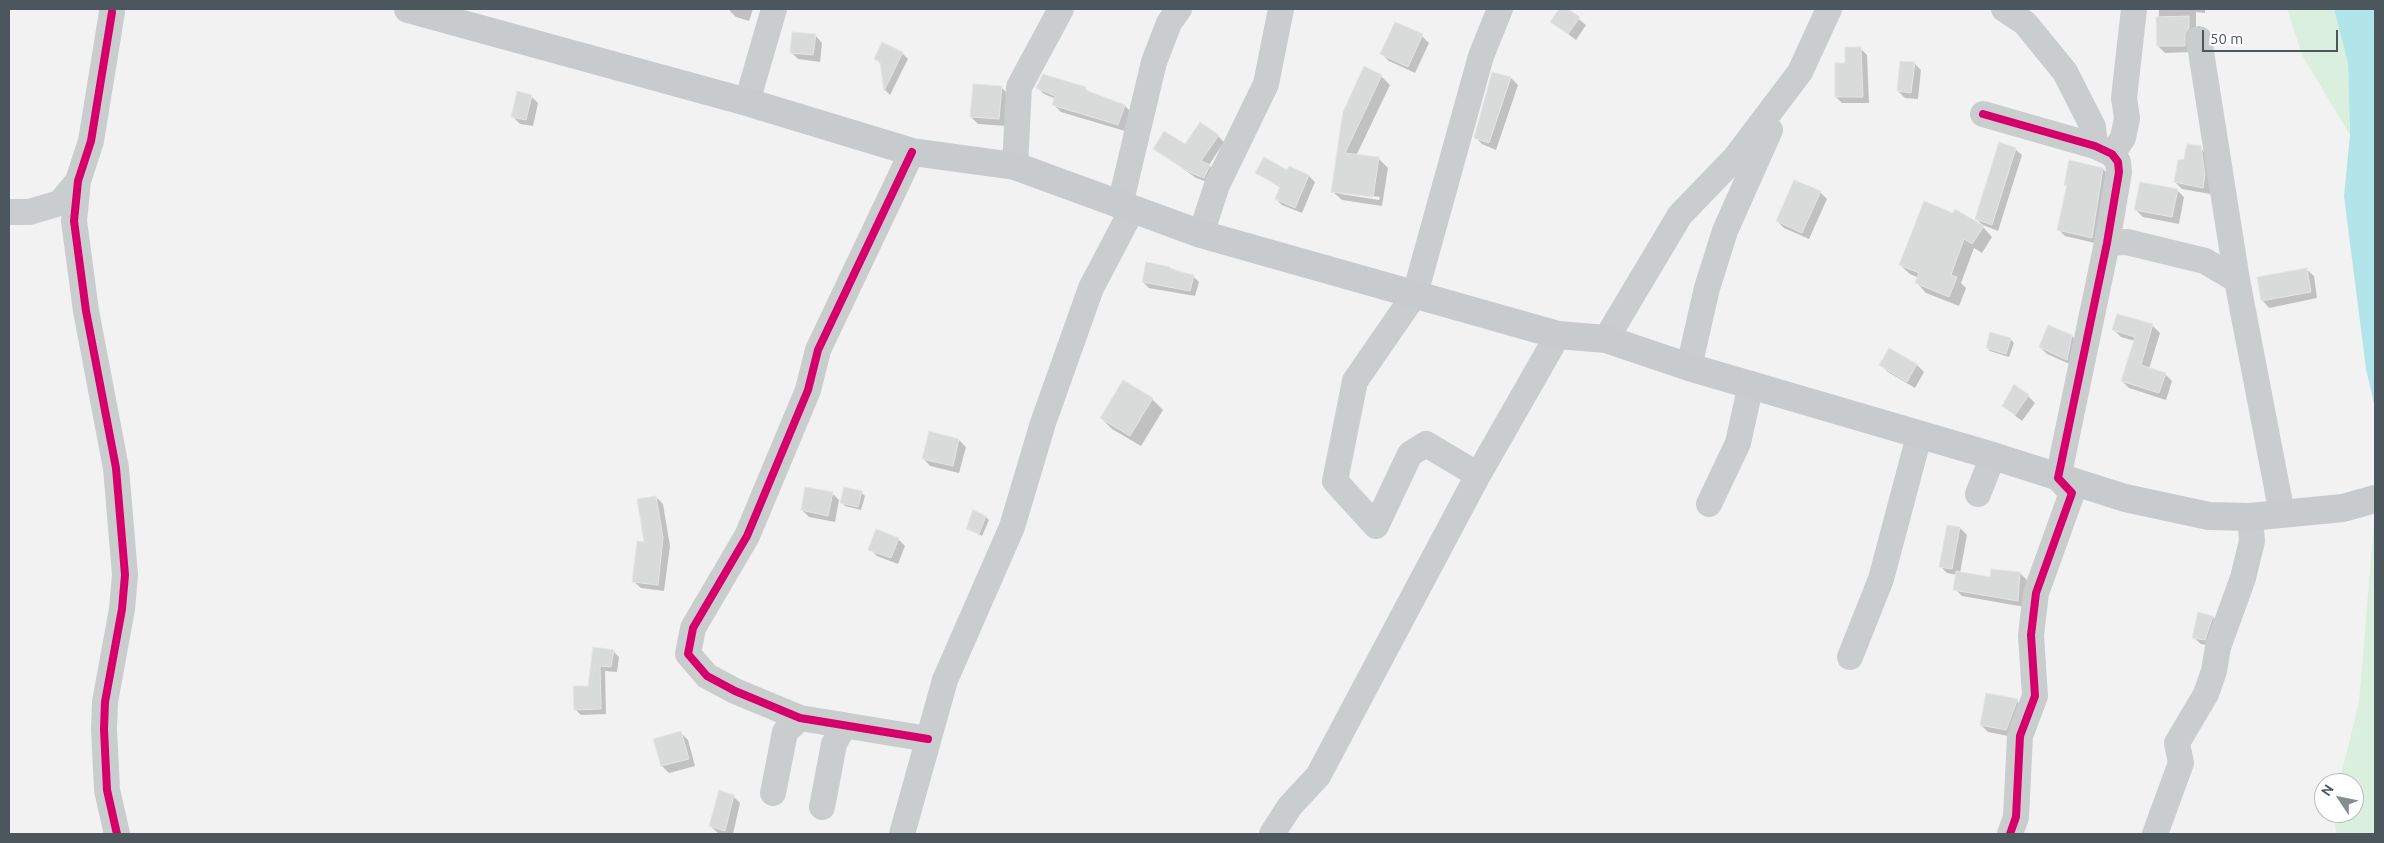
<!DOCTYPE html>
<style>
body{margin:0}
#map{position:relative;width:2384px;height:843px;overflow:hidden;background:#f3f2f2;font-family:Ubuntu,sans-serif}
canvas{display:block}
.frame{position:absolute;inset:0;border:10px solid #4b575d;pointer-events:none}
.north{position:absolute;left:2314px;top:773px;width:50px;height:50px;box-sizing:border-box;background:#fff;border:1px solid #b7bcbe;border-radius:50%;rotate:304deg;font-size:14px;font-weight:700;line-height:20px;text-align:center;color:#4b575d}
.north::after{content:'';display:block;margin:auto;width:18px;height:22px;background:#868d91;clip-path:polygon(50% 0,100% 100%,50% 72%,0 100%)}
.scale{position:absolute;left:2202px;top:30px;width:136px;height:22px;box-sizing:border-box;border:2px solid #4b575d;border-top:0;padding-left:6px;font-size:15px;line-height:18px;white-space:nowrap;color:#4b575d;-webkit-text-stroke:4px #fff;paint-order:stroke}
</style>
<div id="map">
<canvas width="2384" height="843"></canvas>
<div class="frame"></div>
<div class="north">N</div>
<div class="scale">50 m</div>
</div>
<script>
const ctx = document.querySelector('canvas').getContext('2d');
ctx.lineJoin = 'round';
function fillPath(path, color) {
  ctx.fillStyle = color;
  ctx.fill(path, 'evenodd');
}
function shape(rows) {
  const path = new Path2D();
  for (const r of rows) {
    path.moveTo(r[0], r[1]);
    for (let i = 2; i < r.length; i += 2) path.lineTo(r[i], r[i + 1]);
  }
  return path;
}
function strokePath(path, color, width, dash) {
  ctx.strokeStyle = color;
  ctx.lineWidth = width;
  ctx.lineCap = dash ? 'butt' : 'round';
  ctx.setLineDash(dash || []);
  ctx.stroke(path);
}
const green = shape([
 [2287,9,2334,9,2348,63,2350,135,2302,55],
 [2375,510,2375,834,2336,834,2334,813,2354,813,2354,783,2339,783,2359,702]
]);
const water = shape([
 [2334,9,2375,9,2375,408,2366,369,2344,196,2350,135,2348,63]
]);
const shadow = shape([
 [730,9,753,9,749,21,736,17,730,11],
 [1561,9,1566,9,1586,25,1576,40,1552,22],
 [2159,9,2205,9,2205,13,2196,12,2196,35,2191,52,2165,53,2158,46],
 [815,35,822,43,820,62,798,59,791,52],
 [1422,36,1429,43,1415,73,1389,61,1382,54],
 [1860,48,1867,55,1869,103,1842,103,1836,97,1846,64],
 [902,53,908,59,890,95,885,90,882,65,875,59],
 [1914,63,1921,70,1918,99,1905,98,1898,91],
 [1493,74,1511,78,1518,85,1496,150,1482,144,1475,137],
 [1381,76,1390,85,1356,156,1378,158,1388,168,1382,206,1342,200,1332,191,1344,112],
 [1341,192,1380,197,1379,200,1341,194],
 [1037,87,1085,88,1091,94,1125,106,1132,113,1125,131,1061,112,1054,105,1056,99,1044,94],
 [1002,88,1009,95,1006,126,978,124,971,117],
 [531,96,538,103,533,126,520,124,513,117],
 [1218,136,1224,142,1209,165,1216,172,1210,183,1196,178,1155,149,1185,146],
 [2200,147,2207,155,2212,183,2210,194,2182,189,2175,182,2185,160],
 [2015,149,2022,155,1998,231,1983,225,1976,219],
 [1290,168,1309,176,1315,182,1302,213,1282,205,1276,199,1281,188,1257,173,1288,172],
 [2103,169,2110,176,2099,244,2065,236,2058,229,2068,187,2065,184],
 [2177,190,2184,197,2179,224,2143,217,2136,210],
 [1820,192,1827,199,1809,239,1784,228,1777,221],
 [1983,227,1992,237,1982,253,1974,248,1961,283,1966,288,1959,306,1926,293,1917,283,1919,278,1910,274,1900,265],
 [1170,268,1193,276,1199,282,1195,296,1149,288,1143,282],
 [2306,269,2314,276,2317,298,2269,308,2262,300],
 [2118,316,2153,326,2160,333,2149,369,2165,374,2172,381,2166,400,2129,388,2122,381,2135,341,2121,337,2114,330],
 [2072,336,2079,344,2074,366,2047,354,2040,347],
 [2010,339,2014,343,2009,357,1990,351,1987,348],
 [1890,349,1917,365,1924,372,1915,388,1888,372,1881,365],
 [2028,396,2035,403,2022,421,2003,406],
 [1152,399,1163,410,1141,446,1112,429,1101,418],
 [959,440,966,447,959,473,930,466,923,458],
 [832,493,839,500,835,522,809,517,802,510],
 [862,493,865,496,861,510,845,506,842,503],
 [656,497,663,504,670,546,664,591,641,588,633,581],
 [986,517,989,520,982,536,967,528],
 [1960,528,1967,535,1960,573,1991,579,2020,573,2027,580,2025,607,1962,596,1955,589,1957,575,1947,573,1940,566],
 [898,539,905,546,898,564,877,556,870,549],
 [2199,614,2213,617,2220,624,2212,646,2201,644,2193,637],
 [594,649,613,651,619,657,617,672,605,671,606,714,581,715,575,709,589,687],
 [2017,701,2024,708,2013,737,1988,732,1981,725],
 [681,733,688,740,695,766,669,773,662,766],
 [733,796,740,803,733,834,718,833,710,826]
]);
const building = shape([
 [1559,9,1568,9,1580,17,1568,34,1550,22,1559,9],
 [2189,16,2189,28,2185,34,2185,46,2157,46,2156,17,2189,16],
 [1395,22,1423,34,1408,67,1380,54,1395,22],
 [792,32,816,34,813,55,790,53,792,32],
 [882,42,903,52,884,91,880,62,874,59,882,42],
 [1845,47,1861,47,1863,97,1835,97,1835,63,1845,63,1845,47],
 [1900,61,1915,62,1911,93,1897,91,1900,61],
 [1364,66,1382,75,1345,153,1379,157,1373,197,1331,192,1343,112,1364,66],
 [1492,72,1511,77,1489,143,1474,138,1492,72],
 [1043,74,1086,87,1085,90,1125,105,1118,125,1052,105,1055,96,1036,88,1043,74],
 [973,84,1002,86,999,119,970,117,973,84],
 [517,91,532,95,526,120,511,117,517,91],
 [1200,122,1219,135,1201,161,1210,165,1204,178,1189,172,1153,149,1164,131,1185,144,1200,122],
 [1999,142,2016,148,1992,225,1975,219,1999,142],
 [2187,144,2201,146,2205,175,2203,188,2174,182,2178,160,2184,159,2187,144],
 [1264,157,1287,170,1289,166,1309,175,1295,208,1275,199,1280,186,1255,173,1264,157],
 [2069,160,2103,168,2092,238,2057,230,2067,185,2064,185,2069,160],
 [1794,180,1821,191,1802,233,1776,221,1794,180],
 [2140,182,2178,189,2172,217,2134,210,2140,182],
 [1924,201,1953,213,1955,209,1984,226,1972,244,1964,239,1951,275,1957,277,1949,297,1915,283,1919,273,1899,265,1924,201],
 [1146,262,1170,267,1170,269,1194,275,1190,291,1142,282,1146,262],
 [2307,268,2311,292,2261,301,2257,277,2307,268],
 [2117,314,2153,324,2141,365,2166,373,2159,393,2121,381,2135,337,2112,330,2117,314],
 [2048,325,2072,335,2067,360,2039,347,2048,325],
 [1990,332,2011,338,2006,354,1986,348,1990,332],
 [1889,348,1917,364,1907,382,1879,365,1889,348],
 [1123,380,1153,398,1130,436,1100,418,1123,380],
 [2014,384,2029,395,2015,415,2002,406,2014,384],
 [929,431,959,439,953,466,922,459,929,431],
 [805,487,833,492,828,516,801,510,805,487],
 [844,487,862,491,858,507,840,503,844,487],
 [656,496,663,538,658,585,632,582,637,541,644,542,637,499,656,496],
 [973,510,986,516,979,534,966,529,973,510],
 [1947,525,1960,527,1952,569,1939,567,1947,525],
 [876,529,899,538,891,558,868,550,876,529],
 [1991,569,2020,572,2018,601,1953,590,1956,571,1990,577,1991,569],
 [2198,612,2213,616,2205,640,2192,638,2198,612],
 [593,647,614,650,611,667,600,666,601,709,574,710,573,686,588,686,593,647],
 [1986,693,2018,699,2006,730,1980,725,1986,693],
 [681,731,689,759,661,766,653,739,681,731],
 [719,790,734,795,725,831,709,826,719,790]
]);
const minor = shape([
 [2004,9,2025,23,2065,72,2093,127,2095,146],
 [112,12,91,141,78,181,74,221,86,311,116,468,125,575,122,609,105,702,104,729,107,790,117,834],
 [2199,39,2237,280,2282,514],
 [747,102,774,9],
 [1983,114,2095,146,2112,154,2118,162,2119,172,2107,243,2058,478,2072,493,2036,593,2031,635,2035,696,2020,736,2016,817,2010,834],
 [912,152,818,350,808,390,747,536,693,628,688,654,707,676,735,691,800,718,928,739],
 [2112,154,2123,138,2127,118,2124,98,2134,9],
 [1015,166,1019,87,1061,9],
 [1120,205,1154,62,1169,23,1179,9],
 [9,212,29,212,60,203,78,181],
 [1201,234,1217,185,1266,84,1281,9],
 [2107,243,2127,242,2205,261,2237,280],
 [1606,339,1680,215,1735,158,1800,72,1829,9],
 [1689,367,1707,288,1725,231,1770,130],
 [1478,475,1426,444,1410,454,1376,526,1335,481,1355,381,1415,294,1481,56,1500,9],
 [1978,494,1993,456],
 [1709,504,1738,443,1751,384],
 [1850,657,1881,579,1919,436],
 [773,793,785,732,800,718],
 [822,807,834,744,844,725],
 [902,834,945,680,1012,527,1043,423,1091,288,1132,210],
 [1272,834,1290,806,1318,776,1478,475,1558,335],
 [2155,834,2181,763,2177,743,2206,694,2214,671,2218,647,2243,578,2252,541,2250,517]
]);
const major = shape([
 [408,9,747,102,912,152,1015,166,1201,234,1558,335,1606,339,1689,367,1993,456,2125,498,2209,516,2250,517,2343,508,2375,499]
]);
const cycleway = shape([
 [112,12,91,141,78,181,74,221,86,311,116,468,125,575,122,609,105,702,104,729,107,790,117,834],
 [1983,114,2095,146,2112,154,2118,162,2119,172,2107,243,2058,478,2072,493,2036,593,2031,635,2035,696,2020,736,2016,817,2010,834],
 [912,152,818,350,808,390,747,536,693,628,688,654,707,676,735,691,800,718,928,739]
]);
fillPath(green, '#daefde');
fillPath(water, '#b2e5e9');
fillPath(shadow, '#0003');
fillPath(building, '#d9dada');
strokePath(building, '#e4e4e5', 1);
strokePath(minor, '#cacdce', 26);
strokePath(major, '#c8cbcd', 28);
strokePath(cycleway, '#d6006c', 8);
</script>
